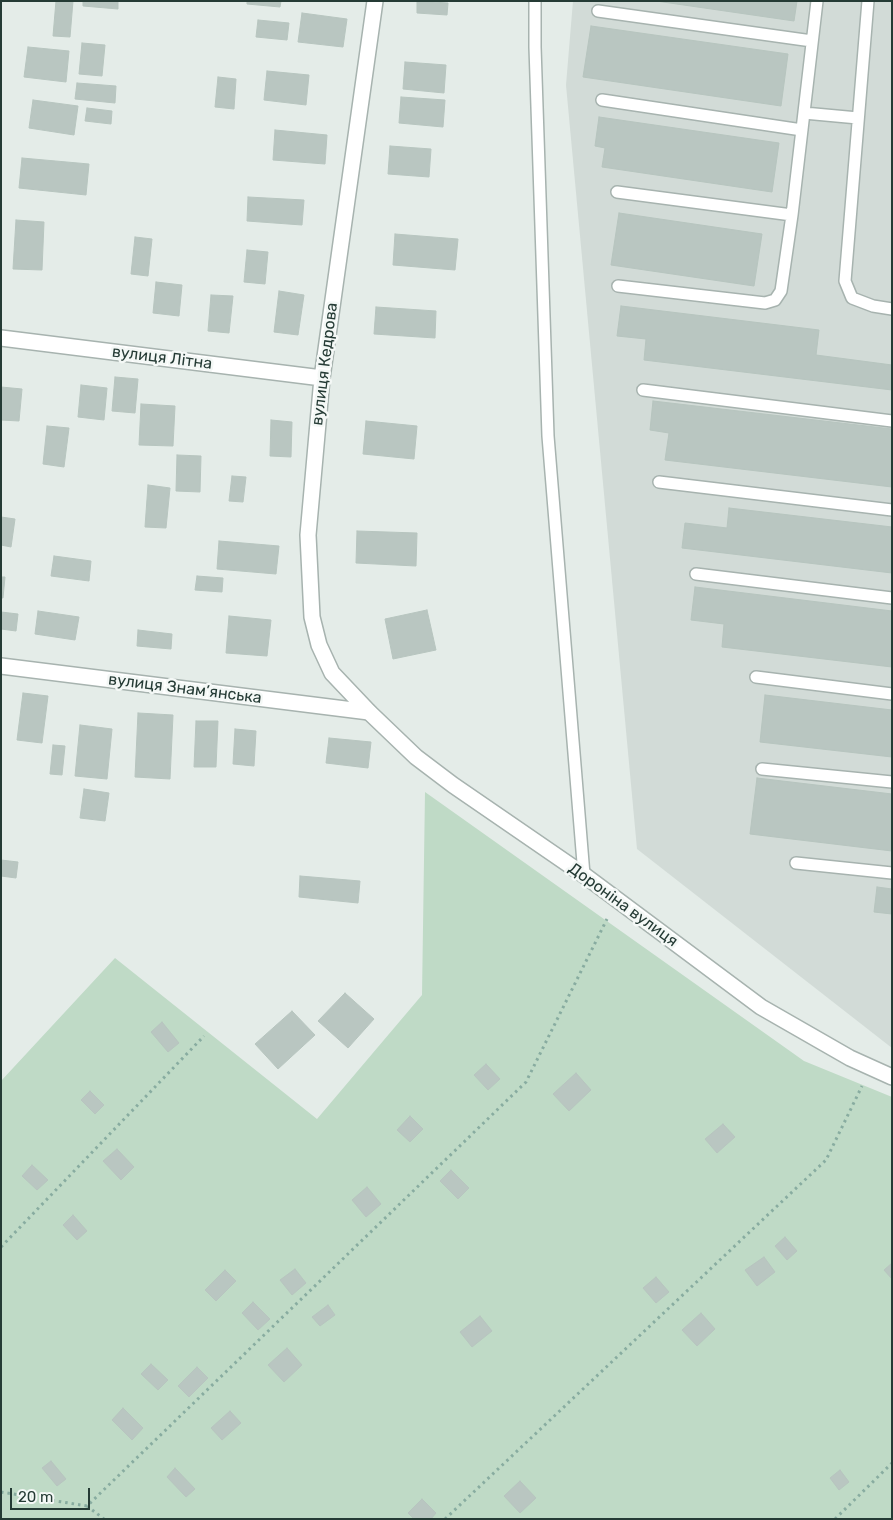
<!DOCTYPE html>
<meta charset="utf-8">
<style>
body{margin:0}
#map{position:relative;width:893px;height:1520px;overflow:hidden;background:#e4ece8;font-family:Rubik,sans-serif}
canvas{display:block}
.frame{position:absolute;inset:0;border:2px solid #253b35;pointer-events:none}
.scale{position:absolute;left:10px;top:1488px;width:80px;height:22px;box-sizing:border-box;border:2px solid #253b35;border-top:0;padding-left:6px;font-size:15px;line-height:18px;white-space:nowrap;color:#253b35;-webkit-text-stroke:4px #f4f8f6;paint-order:stroke}
</style>
<div id="map">
<canvas width="893" height="1520"></canvas>
<div class="frame"></div>
<div class="scale">20 m</div>
</div>
<script>
const ctx = document.querySelector('canvas').getContext('2d');
ctx.lineJoin = 'round';
function fillPath(path, color) {
  ctx.fillStyle = color;
  ctx.fill(path, 'evenodd');
}
function shape(rows) {
  const path = new Path2D();
  for (const r of rows) {
    path.moveTo(r[0], r[1]);
    for (let i = 2; i < r.length; i += 2) path.lineTo(r[i], r[i + 1]);
  }
  return path;
}
function strokePath(path, color, width, dash) {
  ctx.strokeStyle = color;
  ctx.lineWidth = width;
  ctx.lineCap = dash ? 'butt' : 'round';
  ctx.setLineDash(dash || []);
  ctx.stroke(path);
}
function write(font, color, halo, rows, align = 'center') {
  ctx.font = font + ' Rubik,sans-serif';
  ctx.lineWidth = 5;
  ctx.setLineDash([]);
  ctx.textBaseline = 'middle';
  ctx.strokeStyle = halo;
  ctx.fillStyle = color;
  for (const [text, x, y, turn = 0] of rows) {
    ctx.save();
    ctx.translate(x, y);
    ctx.rotate((+turn || 0) * Math.PI / 180);
    ctx.textAlign = isNaN(turn) ? turn : align;
    if (halo) ctx.strokeText(text, 0, 0);
    ctx.fillText(text, 0, 0);
    ctx.restore();
  }
}
const built = shape([
 [573,1,892,1,892,1048,637,849,566,85]
]);
const green = shape([
 [425,792,804,1061,892,1097,892,1519,1,1519,1,1081,115,958,317,1119,422,995]
]);
const building = shape([
 [56,1,73,1,70,37,53,36,56,1],
 [83,1,118,1,118,9,83,6,83,1],
 [247,1,281,1,280,7,247,4,247,1],
 [417,1,448,3,447,15,417,13,417,1],
 [656,1,797,1,794,21,656,1],
 [302,13,347,19,343,47,298,42,302,13],
 [258,20,289,23,287,40,256,37,258,20],
 [591,26,788,54,781,106,583,77,591,26],
 [82,43,105,45,102,76,79,74,82,43],
 [28,47,69,51,66,82,24,77,28,47],
 [405,62,446,65,444,93,403,89,405,62],
 [267,71,309,75,306,105,264,100,267,71],
 [218,77,236,79,234,109,215,107,218,77],
 [77,83,116,86,115,103,75,99,77,83],
 [401,97,445,100,443,127,399,123,401,97],
 [33,100,78,106,74,135,29,128,33,100],
 [87,108,112,111,111,124,85,121,87,108],
 [599,117,779,143,772,192,602,167,605,148,595,146,599,117],
 [275,130,327,135,325,164,273,160,275,130],
 [390,146,431,149,429,177,388,174,390,146],
 [22,158,89,164,86,195,19,188,22,158],
 [248,197,304,200,302,225,247,221,248,197],
 [619,213,762,234,754,286,611,265,619,213],
 [16,220,44,222,42,270,13,269,16,220],
 [395,234,458,239,455,270,393,265,395,234],
 [135,237,152,239,148,276,131,274,135,237],
 [247,250,268,252,265,284,244,282,247,250],
 [156,282,182,285,179,316,153,313,156,282],
 [279,291,304,295,298,335,274,332,279,291],
 [211,295,233,296,229,333,208,331,211,295],
 [621,306,819,330,816,355,892,365,892,390,644,360,646,339,617,336,621,306],
 [376,307,436,311,435,338,374,334,376,307],
 [115,377,138,379,135,413,112,411,115,377],
 [81,385,107,388,104,420,78,417,81,385],
 [1,387,22,389,19,421,1,420,1,387],
 [653,401,892,429,892,487,665,460,669,433,650,430,653,401],
 [141,404,175,406,173,446,139,445,141,404],
 [271,420,292,422,291,457,270,456,271,420],
 [366,421,417,426,414,459,363,454,366,421],
 [47,426,69,428,64,467,43,464,47,426],
 [177,455,201,456,200,492,176,491,177,455],
 [232,476,246,477,243,502,229,501,232,476],
 [148,485,170,488,166,528,145,527,148,485],
 [729,508,892,527,892,573,682,548,685,523,727,528,729,508],
 [1,517,15,519,11,547,1,545,1,517],
 [357,531,417,533,416,566,356,563,357,531],
 [219,541,279,546,276,574,217,569,219,541],
 [54,556,91,561,89,581,51,576,54,556],
 [197,576,223,578,222,592,195,590,197,576],
 [1,577,5,577,3,598,1,598,1,577],
 [695,587,892,611,892,667,722,647,724,624,691,620,695,587],
 [427,610,436,650,393,659,385,619,427,610],
 [38,611,79,617,75,640,35,634,38,611],
 [1,612,18,614,16,631,1,629,1,612],
 [229,616,271,620,267,656,226,653,229,616],
 [138,630,172,634,171,649,137,646,138,630],
 [23,693,48,696,42,743,17,740,23,693],
 [765,695,892,710,892,757,760,742,765,695],
 [138,713,173,715,170,779,135,777,138,713],
 [196,721,218,721,216,767,194,767,196,721],
 [80,725,112,729,107,779,75,776,80,725],
 [235,729,256,731,254,766,233,764,235,729],
 [329,738,371,742,368,768,326,763,329,738],
 [53,745,65,746,62,775,50,774,53,745],
 [757,778,892,794,892,851,750,834,757,778],
 [84,789,109,793,105,821,80,818,84,789],
 [1,860,18,862,16,878,1,876,1,860],
 [300,876,360,881,358,903,299,897,300,876],
 [877,887,892,889,892,914,874,912,877,887],
 [345,993,374,1019,348,1048,318,1021,345,993],
 [292,1011,315,1035,278,1069,255,1044,292,1011],
 [162,1022,179,1043,168,1052,151,1032,162,1022],
 [486,1064,500,1079,488,1090,474,1075,486,1064],
 [576,1073,591,1090,569,1111,553,1094,576,1073],
 [90,1091,104,1105,95,1114,81,1100,90,1091],
 [410,1116,423,1129,410,1142,397,1130,410,1116],
 [723,1124,735,1137,717,1153,705,1139,723,1124],
 [117,1149,134,1167,121,1180,103,1161,117,1149],
 [32,1165,48,1180,37,1190,22,1176,32,1165],
 [451,1170,469,1188,458,1199,440,1181,451,1170],
 [367,1187,381,1204,366,1217,352,1200,367,1187],
 [73,1215,87,1231,77,1240,63,1225,73,1215],
 [785,1237,797,1251,787,1260,775,1246,785,1237],
 [764,1257,775,1272,757,1286,745,1270,764,1257],
 [892,1263,892,1279,884,1270,892,1263],
 [295,1269,306,1283,292,1295,280,1280,295,1269],
 [225,1270,236,1281,216,1301,205,1290,225,1270],
 [656,1277,669,1292,656,1303,643,1288,656,1277],
 [253,1302,270,1319,258,1330,242,1313,253,1302],
 [328,1305,335,1315,320,1326,312,1317,328,1305],
 [701,1313,715,1329,697,1346,682,1330,701,1313],
 [480,1316,492,1331,472,1347,460,1332,480,1316],
 [287,1348,302,1365,284,1382,268,1365,287,1348],
 [151,1364,168,1380,158,1390,141,1374,151,1364],
 [197,1367,208,1378,189,1397,178,1386,197,1367],
 [123,1408,143,1428,132,1440,112,1420,123,1408],
 [230,1411,241,1423,222,1440,211,1428,230,1411],
 [51,1461,66,1479,57,1486,42,1468,51,1461],
 [175,1468,195,1489,186,1497,167,1477,175,1468],
 [840,1470,849,1482,839,1490,830,1478,840,1470],
 [520,1481,536,1498,520,1513,504,1496,520,1481],
 [422,1499,436,1513,431,1519,414,1519,408,1513,422,1499]
]);
const path = shape([
 [1,1247,204,1036],
 [1,1492,87,1506,526,1082,607,919],
 [87,1506,104,1519],
 [445,1519,826,1160,862,1086],
 [835,1519,892,1463]
]);
const service = shape([
 [535,1,535,47,548,436,584,875],
 [868,1,845,281,852,298,873,306,892,309],
 [598,11,812,41],
 [602,100,802,130],
 [804,113,858,118],
 [617,192,792,215],
 [618,286,765,303,775,300,781,291,792,215,817,1],
 [643,390,892,421],
 [659,482,892,510],
 [696,574,892,598],
 [756,677,892,694],
 [762,769,892,782],
 [796,863,892,873]
]);
const minor = shape([
 [1,666,369,712]
]);
const tertiary = shape([
 [375,1,322,378,308,535,312,617,319,645,332,673,369,712,416,757,453,785,584,875,761,1007,850,1058,892,1077],
 [1,338,322,378]
]);
const streetNames = [
 ["вулиця Літна",162,358,7],
 ["вулиця Кедрова",325,364,-83],
 ["вулиця Знам’янська",185,689,7],
 ["Дороніна вулиця",623,905,36]
];
fillPath(built, '#d2dbd7');
fillPath(green, '#bfdac6');
fillPath(building, '#b9c6c1');
strokePath(building, '#b7c5bf', 1);
strokePath(service, '#a7b3af', 14);
strokePath(minor, '#a7b3af', 18);
strokePath(tertiary, '#a7b3af', 18);
strokePath(path, '#88aca0', 3, [2.5, 4]);
strokePath(service, '#fff', 11);
strokePath(minor, '#fff', 15);
strokePath(tertiary, '#fff', 15);
write('16px', '#253b35', '#f4f8f6', streetNames);
</script>
